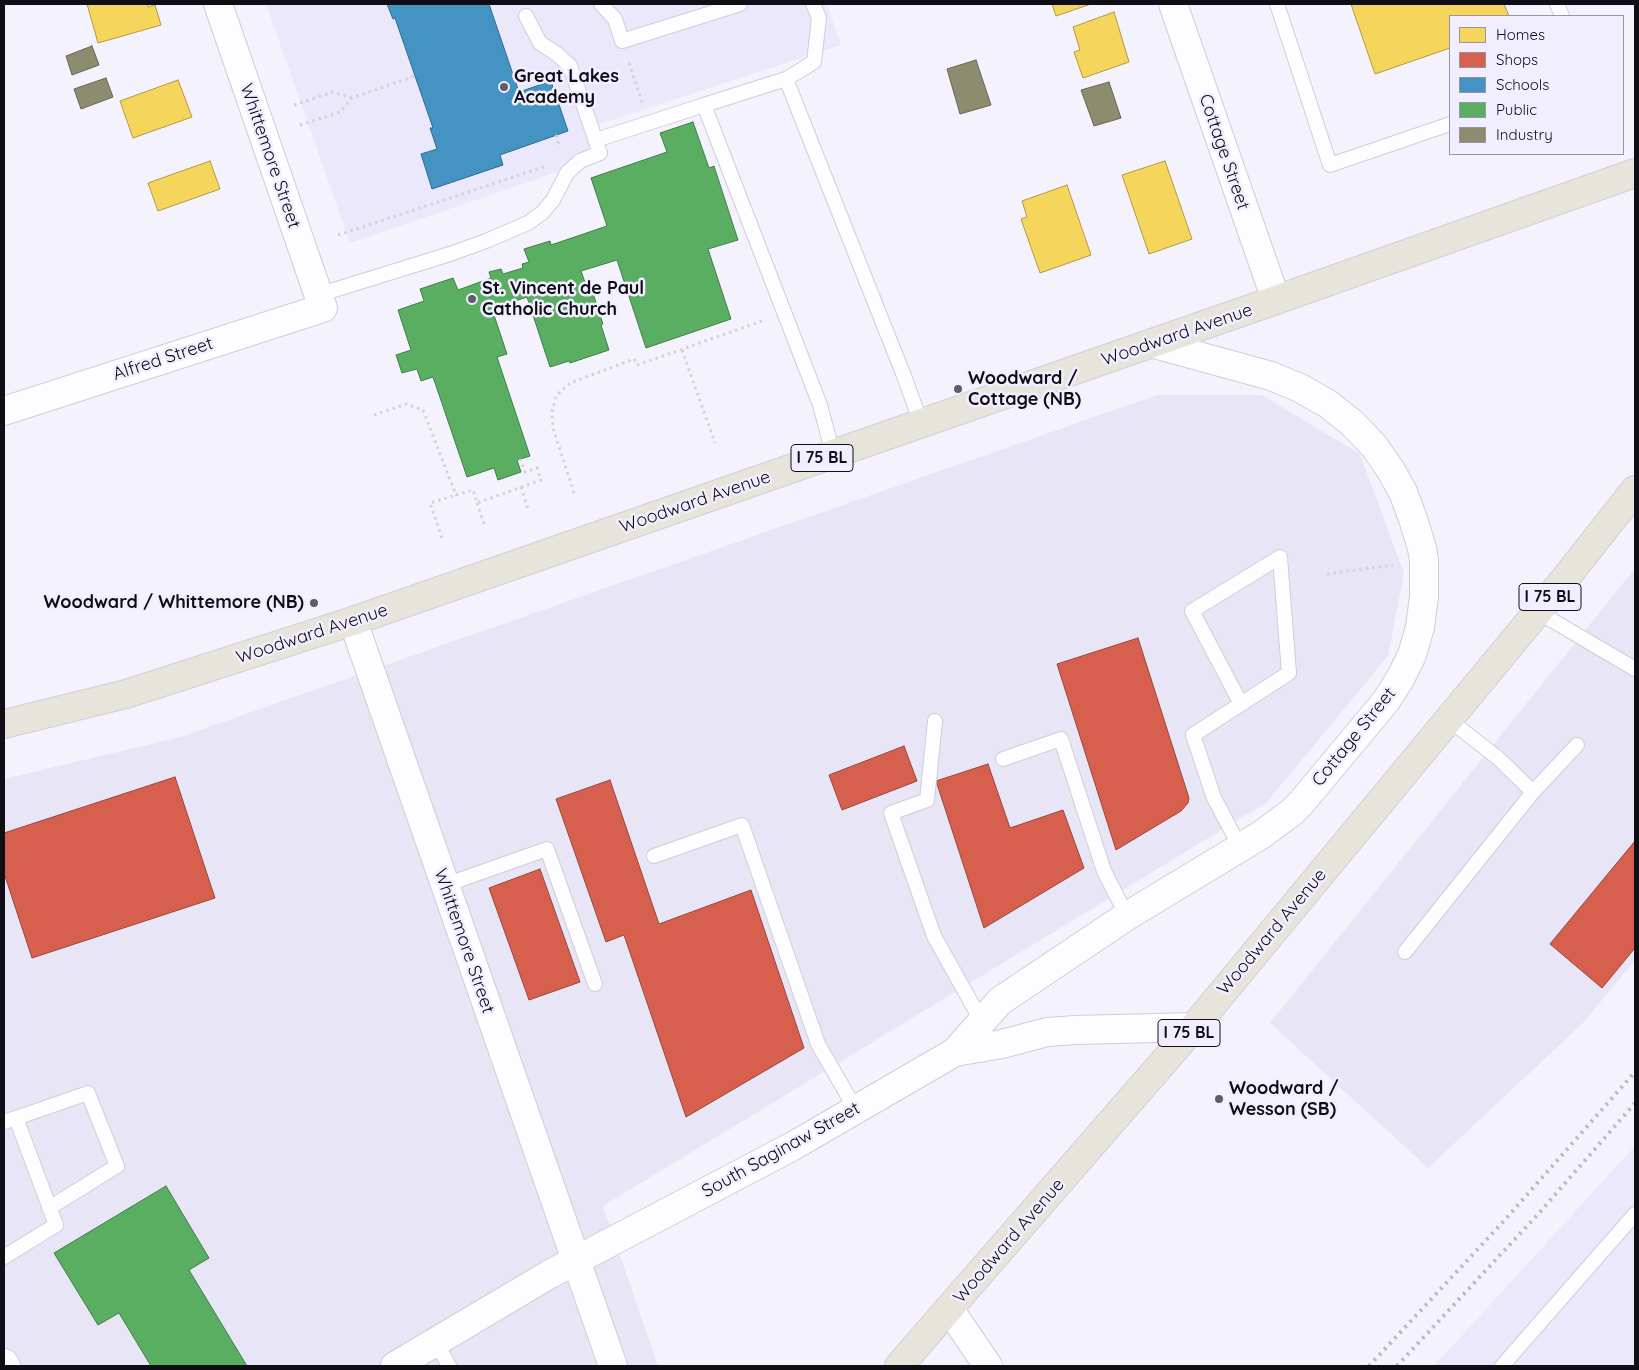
<!DOCTYPE html>
<style>
body{margin:0}
#map{position:relative;width:1639px;height:1370px;overflow:hidden;background:#f4f2fc;font-family:Quicksand,sans-serif}
canvas{display:block}
.frame{position:absolute;inset:0;border:5px solid #0f0d16;pointer-events:none}
.legend{position:absolute;left:1449px;top:15px;width:175px;height:140px;box-sizing:border-box;background:#f1efff;border:1px solid #9795a2;margin:0;padding:6px 9px;list-style:none;font-size:15px;color:#0f0d16}
.legend li{display:flex;align-items:center;gap:10px;height:25px}
.legend b{width:25px;border:1px solid #9795a2}
</style>
<div id="map">
<canvas width="1639" height="1370"></canvas>
<div class="frame"></div>
<ul class="legend">
<li><b style="height:14px;background:#f6d55c"></b>Homes</li>
<li><b style="height:14px;background:#d6604d"></b>Shops</li>
<li><b style="height:14px;background:#4393c3"></b>Schools</li>
<li><b style="height:14px;background:#5aae61"></b>Public</li>
<li><b style="height:14px;background:#8c8c6e"></b>Industry</li>
</ul>
</div>
<script>
const ctx = document.querySelector('canvas').getContext('2d');
ctx.lineJoin = 'round';
function fillPath(path, color) {
  ctx.fillStyle = color;
  ctx.fill(path, 'evenodd');
}
function shape(rows) {
  const path = new Path2D();
  for (const r of rows) {
    path.moveTo(r[0], r[1]);
    for (let i = 2; i < r.length; i += 2) path.lineTo(r[i], r[i + 1]);
  }
  return path;
}
function strokePath(path, color, width, dash) {
  ctx.strokeStyle = color;
  ctx.lineWidth = width;
  ctx.lineCap = dash ? 'butt' : 'round';
  ctx.setLineDash(dash || []);
  ctx.stroke(path);
}
function write(font, color, halo, rows, align = 'center') {
  ctx.font = font + ' Quicksand,sans-serif';
  ctx.lineWidth = 5;
  ctx.setLineDash([]);
  ctx.textBaseline = 'middle';
  ctx.strokeStyle = halo;
  ctx.fillStyle = color;
  for (const [text, x, y, turn = 0] of rows) {
    ctx.save();
    ctx.translate(x, y);
    ctx.rotate((+turn || 0) * Math.PI / 180);
    ctx.textAlign = isNaN(turn) ? turn : align;
    if (halo) ctx.strokeText(text, 0, 0);
    ctx.fillText(text, 0, 0);
    ctx.restore();
  }
}
const commercial = shape([
 [1157,395,1262,395,1360,454,1404,573,1388,656,1266,803,603,1206,658,1366,4,1366,4,779,180,737],
 [1635,568,1635,960,1584,1022,1428,1168,1270,1023]
]);
const built = shape([
 [266,4,827,4,841,45,584,129,593,160,350,243],
 [1635,1146,1635,1366,1434,1366]
]);
const homes = shape([
 [87,4,148,4,148,7,155,5,161,25,98,43,87,4],
 [1052,4,1091,4,1056,16,1052,4],
 [1351,4,1504,4,1509,16,1450,16,1450,48,1375,74,1351,4],
 [1114,12,1129,62,1083,78,1074,52,1080,50,1073,27,1114,12],
 [178,80,192,117,133,138,120,101,178,80],
 [210,161,220,189,158,211,148,183,210,161],
 [1165,161,1192,239,1149,254,1122,175,1165,161],
 [1067,185,1091,255,1040,273,1021,219,1027,217,1022,201,1067,185]
]);
const shops = shape([
 [1138,638,1189,798,1188,803,1181,811,1116,850,1057,664,1138,638],
 [904,746,917,781,842,810,829,775,904,746],
 [988,764,1010,828,1063,810,1084,868,984,928,936,781,988,764],
 [175,777,215,898,32,958,4,873,4,833,175,777],
 [610,780,659,924,751,890,804,1048,686,1117,624,935,606,942,556,799,610,780],
 [1635,841,1635,948,1602,988,1550,944,1635,841],
 [540,869,580,982,529,1000,489,888,540,869]
]);
const schools = shape([
 [387,4,489,4,519,92,551,81,568,131,500,155,503,165,432,189,421,154,437,149,430,128,433,128,395,18,393,19,387,4]
]);
const public = shape([
 [693,122,709,168,714,166,738,240,708,249,731,319,646,348,617,260,581,271,587,288,591,287,603,324,601,325,609,350,570,363,569,361,550,367,527,297,492,309,507,354,497,357,530,456,517,460,521,472,498,480,494,468,467,477,433,377,421,381,417,369,402,373,396,355,411,350,398,310,424,301,420,289,453,278,458,290,491,278,489,272,501,269,503,274,523,268,522,264,529,262,524,249,550,241,551,245,607,226,591,178,667,152,660,133,693,122],
 [166,1186,209,1258,189,1270,247,1366,151,1366,119,1313,98,1325,54,1253,166,1186]
]);
const industry = shape([
 [92,46,99,65,72,75,66,56,92,46],
 [976,60,991,105,960,114,947,69,976,60],
 [106,78,113,97,81,109,74,89,106,78],
 [1109,82,1121,118,1094,126,1081,90,1109,82]
]);
const path = shape([
 [629,63,642,102],
 [294,105,333,92,352,98],
 [300,125,340,112,352,98,415,76],
 [556,135,560,148],
 [338,235,544,167],
 [682,350,715,443],
 [374,415,406,404,423,410,456,495,473,490,477,503,541,480,537,468,525,472,520,459],
 [521,487,528,509],
 [574,493,553,428,552,412,556,396,570,383,634,359,637,365,762,321],
 [477,503,484,524],
 [442,538,430,503,456,495],
 [1327,574,1393,565]
]);
const service = shape([
 [601,4,615,19,622,41,740,4],
 [1277,4,1330,165,1450,124],
 [1557,4,1562,16],
 [786,79,814,62,819,18,813,4],
 [596,140,704,105],
 [318,295,450,254,486,241,528,223,542,213,553,200,567,173,580,161,600,153,570,66,557,54,540,43,526,16],
 [833,454,820,405,704,105,786,79,904,376,921,423],
 [1538,612,1635,669],
 [1448,719,1498,758,1533,792,1577,745],
 [935,721,927,800,891,813,934,936,982,1022],
 [1003,759,1061,739,1104,871,1127,916],
 [1240,847,1214,798,1193,735,1289,673,1280,557,1192,611,1241,704],
 [654,856,742,825,818,1044,856,1110],
 [445,885,547,849,595,984],
 [1405,952,1533,792],
 [16,1118,88,1093,117,1166,49,1208],
 [4,1122,16,1118,56,1225,4,1257],
 [436,1342,449,1366],
 [1502,1366,1635,1214]
]);
const minor = shape([
 [1173,4,1276,300],
 [4,411,323,308,218,4],
 [353,621,613,1366],
 [955,1052,1000,1001,1127,916,1261,835,1292,812,1301,803,1386,701,1400,679,1412,655,1420,627,1424,597,1424,561,1422,548,1413,519,1403,492,1390,469,1374,446,1352,423,1328,404,1300,388,1271,376,1151,343],
 [950,1310,988,1366],
 [4,1363,6,1366],
 [395,1366,550,1274,793,1146,955,1052,1002,1044,1047,1032,1076,1030,1194,1027]
]);
const primary = shape([
 [4,724,126,694,353,621,1276,300,1635,173],
 [899,1366,1194,1027,1564,580,1635,490]
]);
const rail = shape([
 [1369,1366,1503,1222,1635,1072],
 [1397,1366,1540,1212,1635,1103]
]);
const markers = [
 [504,87,5,"#5f5d66"],
 [472,299,5,"#5f5d66"],
 [958,389,5,"#5f5d66"],
 [314,603,5,"#5f5d66"],
 [1219,1099,5,"#5f5d66"]
];
const shields = [
 [822,458,62],
 [1550,597,62],
 [1189,1033,62]
];
const shieldNames = [
 ["I 75 BL",822,458],
 ["I 75 BL",1550,597],
 ["I 75 BL",1189,1033]
];
const poiNames = [
 ["Great Lakes",514,77],
 ["Academy",514,98],
 ["St. Vincent de Paul",482,289],
 ["Catholic Church",482,310],
 ["Woodward /",968,379],
 ["Cottage (NB)",968,400],
 ["Woodward / Whittemore (NB)",304,603,"right"],
 ["Woodward /",1229,1089],
 ["Wesson (SB)",1229,1110]
];
const streetNames = [
 ["Cottage Street",1224,152,71],
 ["Whittemore Street",270,156,71],
 ["Woodward Avenue",1177,335,-19],
 ["Alfred Street",163,359,-18],
 ["Woodward Avenue",695,502,-19],
 ["Woodward Avenue",312,634,-18],
 ["Cottage Street",1354,737,-51],
 ["Woodward Avenue",1272,932,-50],
 ["Whittemore Street",464,941,71],
 ["South Saginaw Street",781,1150,-29],
 ["Woodward Avenue",1009,1241,-49]
];
fillPath(commercial, '#e8e6f6');
fillPath(built, '#ebe8fb');
fillPath(homes, '#f6d55c');
strokePath(homes, '#b19947', 1);
fillPath(shops, '#d6604d');
strokePath(shops, '#9a473c', 1);
fillPath(schools, '#4393c3');
strokePath(schools, '#336b8f', 1);
fillPath(public, '#5aae61');
strokePath(public, '#447e4a', 1);
fillPath(industry, '#8c8c6e');
strokePath(industry, '#666654', 1);
strokePath(service, '#cfcdd7', 16);
strokePath(minor, '#cfcdd7', 30);
strokePath(primary, '#d0cfd4', 30);
strokePath(path, '#d3d3d5', 3, [2.5, 4]);
strokePath(service, '#fdfdff', 14);
strokePath(minor, '#fdfdff', 28);
strokePath(primary, '#e7e4db', 28);
strokePath(rail, '#bab9bc', 4, [2.5, 5]);
for (const [x, y, r, color] of markers) {
  const dot = new Path2D();
  dot.arc(x, y, r, 0, 2 * Math.PI);
  ctx.fillStyle = color;
  ctx.fill(dot);
  strokePath(dot, '#f1efff', 2);
}
for (const [x, y, w] of shields) {
  const box = new Path2D();
  box.roundRect(x - w / 2, y - 13.5, w, 27, 4);
  ctx.fillStyle = '#f1efff';
  ctx.fill(box);
  strokePath(box, '#0f0d16', 1);
}
write('bold 16px', '#0f0d16', null, shieldNames);
write('bold 18px', '#0f0d16', '#f1efff', poiNames, 'left');
write('18px', '#0f0d16', '#f1efff', streetNames);
</script>
